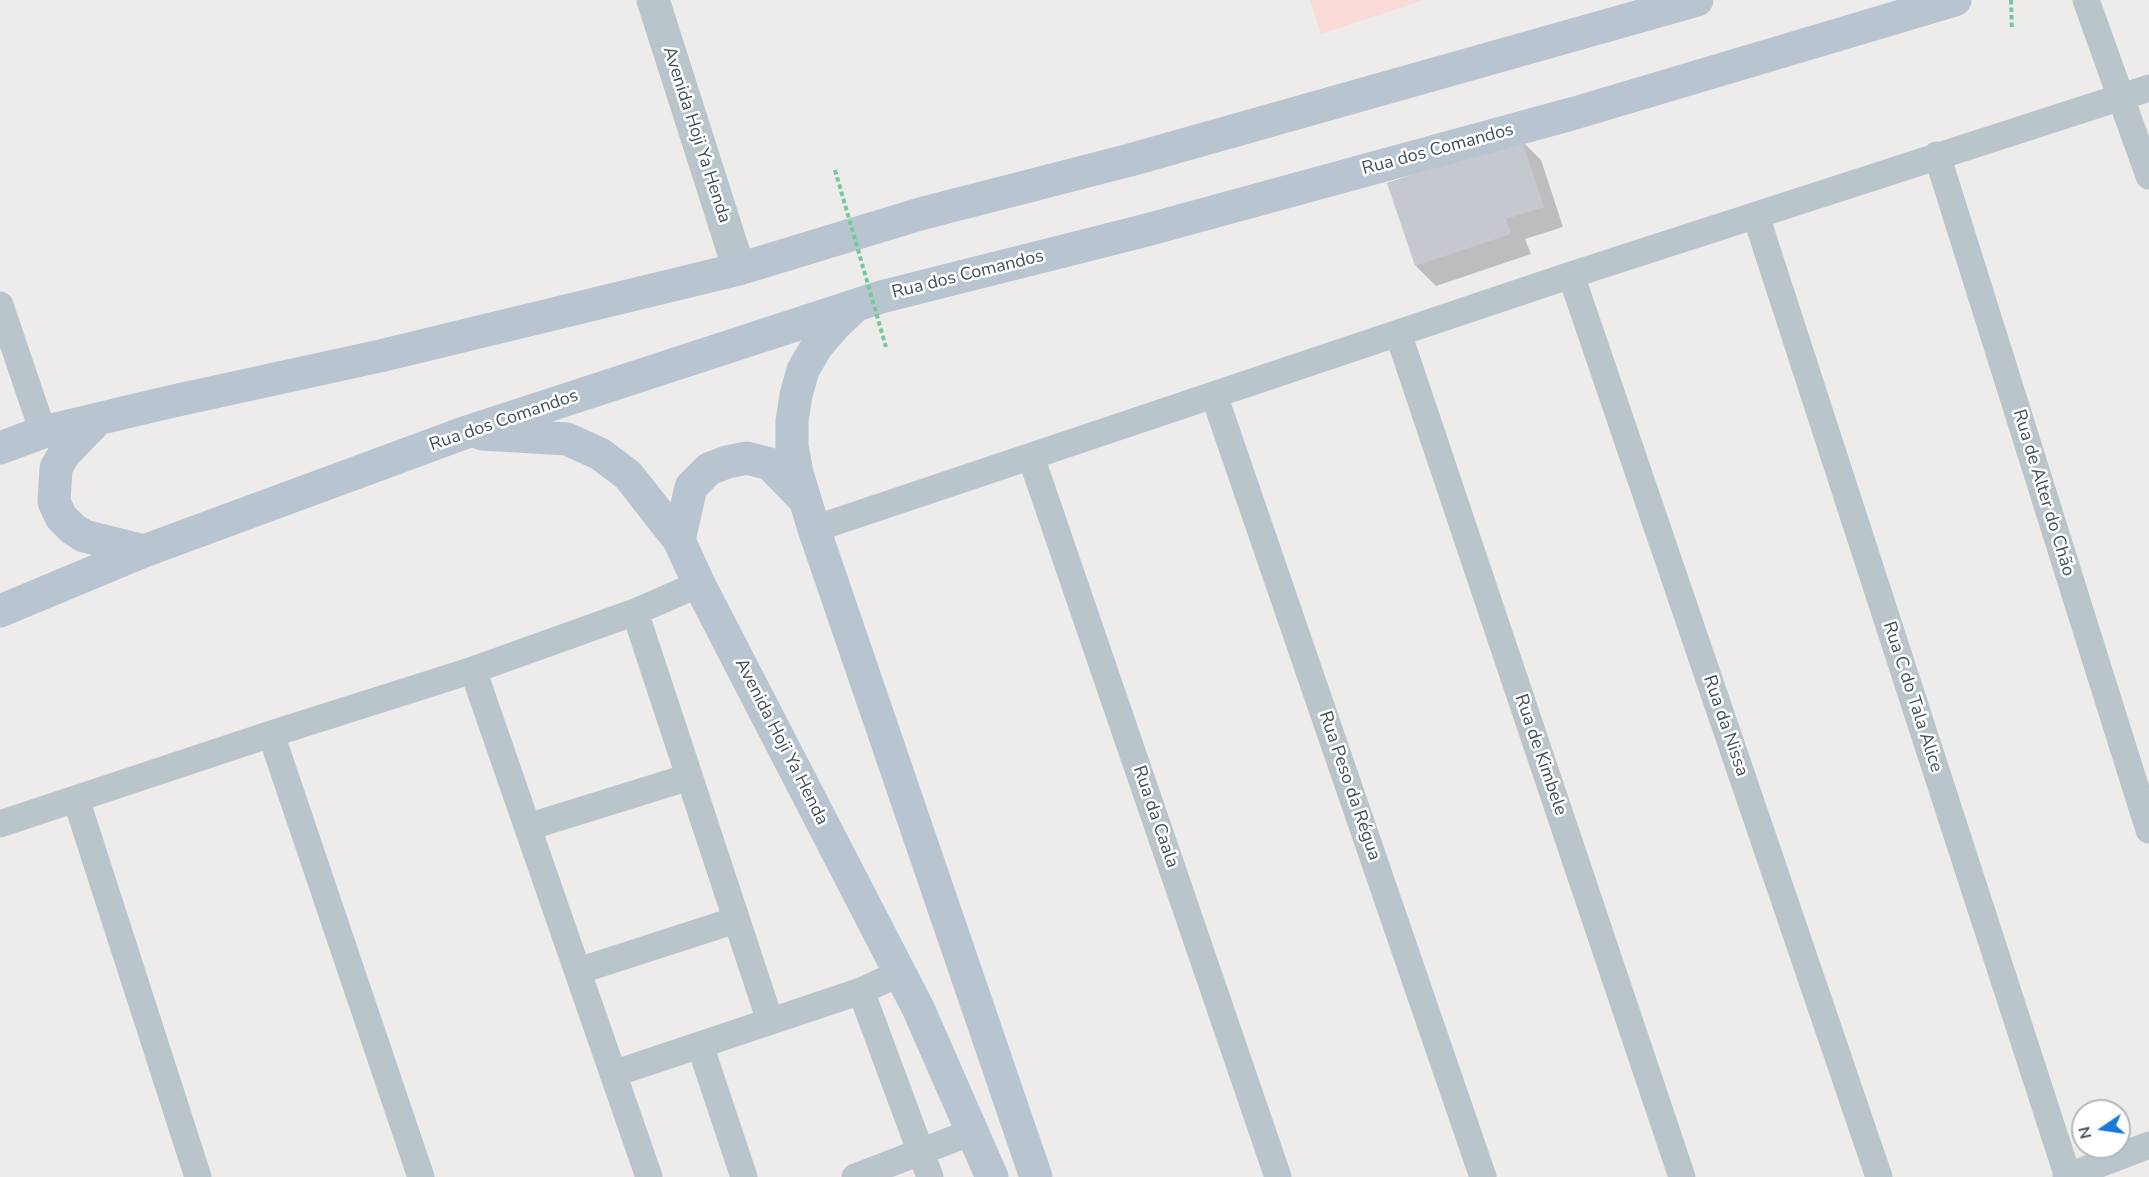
<!DOCTYPE html>
<meta charset="utf-8">
<style>
body{margin:0}
#map{position:relative;width:2149px;height:1177px;overflow:hidden;background:#eeebeb;font-family:"Nunito Sans",sans-serif}
canvas{display:block}
.north{position:absolute;left:2071px;top:1099px;width:60px;height:60px;box-sizing:border-box;background:#fff;border:2px solid #b4b9bc;border-radius:50%;rotate:257deg;font-size:16px;font-weight:700;line-height:24px;text-align:center;color:#445058}
.north::after{content:'';display:block;margin:auto;width:21px;height:27px;background:#1a78d8;clip-path:polygon(50% 0,100% 100%,50% 72%,0 100%)}
</style>
<div id="map">
<canvas width="2149" height="1177"></canvas>
<div class="north">N</div>
</div>
<script>
const ctx = document.querySelector('canvas').getContext('2d');
ctx.lineJoin = 'round';
function fillPath(path, color) {
  ctx.fillStyle = color;
  ctx.fill(path, 'evenodd');
}
function shape(rows) {
  const path = new Path2D();
  for (const r of rows) {
    path.moveTo(r[0], r[1]);
    for (let i = 2; i < r.length; i += 2) path.lineTo(r[i], r[i + 1]);
  }
  return path;
}
function strokePath(path, color, width, dash) {
  ctx.strokeStyle = color;
  ctx.lineWidth = width;
  ctx.lineCap = dash ? 'butt' : 'round';
  ctx.setLineDash(dash || []);
  ctx.stroke(path);
}
function write(font, color, halo, rows, align = 'center') {
  ctx.font = font + ' "Nunito Sans",sans-serif';
  ctx.lineWidth = 5;
  ctx.setLineDash([]);
  ctx.textBaseline = 'middle';
  ctx.strokeStyle = halo;
  ctx.fillStyle = color;
  for (const [text, x, y, turn = 0] of rows) {
    ctx.save();
    ctx.translate(x, y);
    ctx.rotate((+turn || 0) * Math.PI / 180);
    ctx.textAlign = isNaN(turn) ? turn : align;
    if (halo) ctx.strokeText(text, 0, 0);
    ctx.fillText(text, 0, 0);
    ctx.restore();
  }
}
const medical = shape([
 [1310,0,1424,0,1321,34]
]);
const shadow = shape([
 [1521,140,1541,160,1563,227,1525,239,1531,254,1436,286,1416,266]
]);
const building = shape([
 [1521,138,1544,207,1506,219,1511,234,1415,266,1387,183]
]);
const path = shape([
 [2011,0,2012,30]
]);
const minor = shape([
 [2086,0,2149,176],
 [1937,155,2149,830],
 [1756,216,2068,1177],
 [1571,275,1879,1177],
 [0,305,43,432],
 [1398,333,1682,1177],
 [1214,395,1483,1177],
 [1031,457,1278,1177],
 [814,529,1571,275,2149,88],
 [635,612,770,1021],
 [473,670,649,1177],
 [271,734,421,1177],
 [76,799,198,1177],
 [0,824,271,734,473,670,635,612,699,584],
 [528,827,689,777],
 [578,971,736,920],
 [861,991,930,1177],
 [700,1045,744,1177],
 [613,1074,861,991,900,973],
 [855,1177,972,1132],
 [2066,1177,2149,1145]
]);
const tertiary = shape([
 [653,0,739,269]
]);
const secondary = shape([
 [852,309,835,325,817,346,803,370,796,395,792,421,792,446,797,473,814,529,1036,1177],
 [97,420,64,454,56,468,54,502,61,517,73,529,84,536,144,551],
 [482,434,567,439,600,454,628,475,679,540,699,584,918,1008,992,1177],
 [0,448,43,432,169,402,380,356,739,269,920,214,1130,160,1697,0],
 [679,540,691,487,709,469,727,462,747,458,770,464,803,498],
 [0,611,144,551,464,433,881,297,1143,231,1575,113,1955,0]
]);
const pathBridge = shape([
 [835,170,886,347]
]);
const streetNames = [
 ["Avenida Hoji Ya Henda",696,135,72],
 ["Rua dos Comandos",1438,150,-15],
 ["Rua dos Comandos",968,275,-14],
 ["Rua dos Comandos",504,421,-19],
 ["Rua de Alter do Chão",2043,493,73],
 ["Rua C do Tala Alice",1912,697,72],
 ["Rua da Nissa",1725,726,71],
 ["Avenida Hoji Ya Henda",781,742,63],
 ["Rua de Kimbele",1540,755,71],
 ["Rua Peso da Régua",1349,786,71],
 ["Rua da Caala",1155,817,71]
];
fillPath(medical, '#fadad9');
fillPath(shadow, '#0003');
fillPath(building, '#c5c8ce');
strokePath(path, '#71ca99', 4, [4.5, 3]);
strokePath(minor, '#b9c4cb', 27);
strokePath(tertiary, '#b9c4cb', 33);
strokePath(secondary, '#b8c5d0', 33);
strokePath(pathBridge, '#71ca99', 4, [4.5, 3]);
write('18px', '#445058', '#fff', streetNames);
</script>
